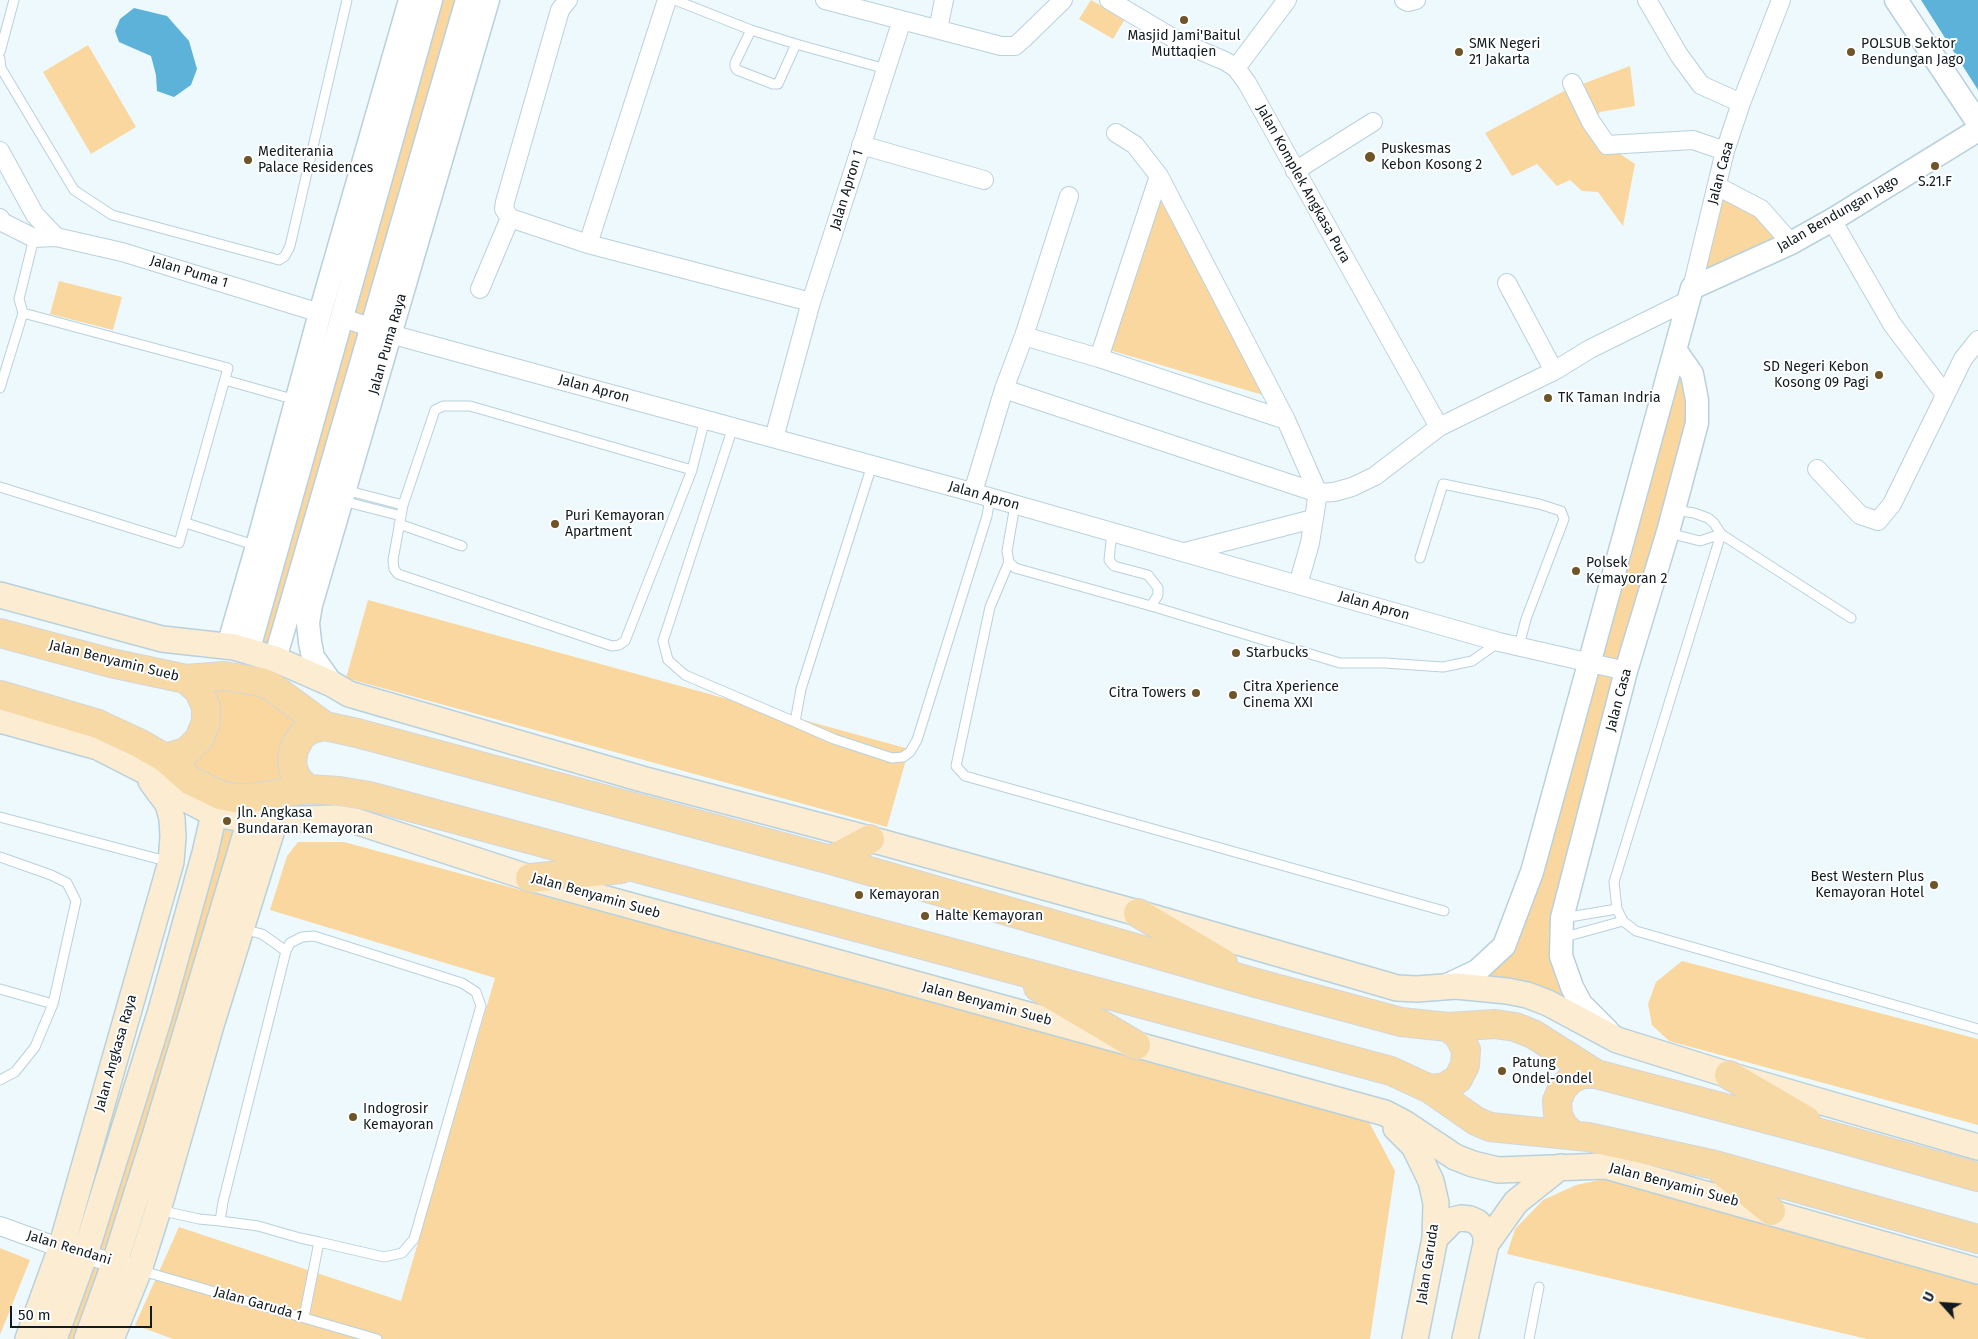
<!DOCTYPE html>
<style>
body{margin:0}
#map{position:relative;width:1978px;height:1339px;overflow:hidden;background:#eef9fe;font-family:"Fira Sans",sans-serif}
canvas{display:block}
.north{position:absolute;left:1918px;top:1279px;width:50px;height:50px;-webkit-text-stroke:4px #fff;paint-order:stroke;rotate:296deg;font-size:14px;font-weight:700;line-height:20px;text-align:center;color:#121b1f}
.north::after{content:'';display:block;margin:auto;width:18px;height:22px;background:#121b1f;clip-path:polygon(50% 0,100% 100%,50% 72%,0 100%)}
.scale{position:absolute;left:10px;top:1306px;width:142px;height:22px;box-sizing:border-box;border:2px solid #121b1f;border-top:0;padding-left:6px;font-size:15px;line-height:18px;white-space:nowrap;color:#121b1f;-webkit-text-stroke:4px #fff;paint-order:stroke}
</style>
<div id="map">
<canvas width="1978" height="1339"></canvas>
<div class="north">U</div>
<div class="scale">50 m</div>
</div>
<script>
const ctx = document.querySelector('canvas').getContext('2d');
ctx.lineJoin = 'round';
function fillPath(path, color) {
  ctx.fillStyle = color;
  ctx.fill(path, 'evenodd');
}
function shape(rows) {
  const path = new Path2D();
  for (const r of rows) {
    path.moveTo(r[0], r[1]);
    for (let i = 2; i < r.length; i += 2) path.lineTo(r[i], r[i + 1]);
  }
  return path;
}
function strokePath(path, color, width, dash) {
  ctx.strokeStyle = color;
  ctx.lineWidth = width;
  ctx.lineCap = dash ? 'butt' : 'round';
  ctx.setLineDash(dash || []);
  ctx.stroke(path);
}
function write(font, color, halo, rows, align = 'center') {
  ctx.font = font + ' "Fira Sans",sans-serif';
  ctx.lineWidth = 4;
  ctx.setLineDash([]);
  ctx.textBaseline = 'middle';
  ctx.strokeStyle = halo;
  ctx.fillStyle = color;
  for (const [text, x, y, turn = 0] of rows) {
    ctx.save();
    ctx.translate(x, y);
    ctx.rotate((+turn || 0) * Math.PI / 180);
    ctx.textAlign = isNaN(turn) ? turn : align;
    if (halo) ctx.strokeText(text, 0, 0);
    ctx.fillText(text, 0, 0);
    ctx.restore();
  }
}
const green = shape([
 [431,0,467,0,275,659,234,647],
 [1091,0,1125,19,1113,39,1079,19],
 [88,45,136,127,91,154,43,72],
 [1630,66,1635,106,1600,112,1586,131,1635,164,1623,226,1598,192,1582,191,1570,180,1557,186,1537,164,1512,176,1485,133,1564,91],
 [1717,186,1791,243,1692,288],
 [1157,193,1263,395,1106,349],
 [59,281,122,297,113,330,50,314],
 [1676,351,1697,400,1562,918,1582,1004,1507,991,1477,971,1504,946],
 [368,600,909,749,887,827,346,678],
 [224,676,301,708,308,789,191,781,186,752,199,739,186,679],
 [250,820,86,1339,38,1339,70,1250,205,828],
 [298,842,344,842,1368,1120,1395,1171,1370,1339,173,1339,135,1325,179,1227,401,1301,495,978,270,910,287,856],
 [1682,961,1978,1039,1978,1125,1669,1041,1652,1025,1648,1004,1656,982],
 [1604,1179,1978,1284,1978,1339,1867,1339,1507,1254,1515,1229,1543,1200,1576,1185],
 [0,1248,30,1260,0,1335]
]);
const water = shape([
 [1921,0,1978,0,1978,90],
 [134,8,167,16,189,41,197,69,191,85,174,97,157,91,156,75,151,56,119,42,115,31,120,19]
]);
const service = shape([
 [675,0,751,30,796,44,778,84,773,84,737,70,735,67,735,63,751,30],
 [796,44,886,69],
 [0,52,14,0],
 [0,59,1,68,74,190,112,215,279,260,285,256,290,246,347,0],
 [23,313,19,299,34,238],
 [225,380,296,400],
 [0,388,23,313,228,368,179,543,0,487],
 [733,427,663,641,668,660,685,675,795,722],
 [872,465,801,689,795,722,834,739,892,758,903,757,910,752,917,740,987,516,990,497],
 [692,470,470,406,443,406,435,410,403,505,393,560,394,569,398,574,612,646,619,645,625,641,692,470,705,419],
 [345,490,403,505],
 [343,501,401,516],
 [1015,505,1007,551,1009,562,1015,568,1151,606,1340,663,1385,663,1443,667,1472,661,1499,642],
 [1674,510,1694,513,1708,518,1714,523,1721,534,1851,618],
 [186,523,257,546],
 [399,524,462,546],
 [1112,532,1109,560,1114,566,1148,575,1158,588,1158,595,1151,606],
 [1669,533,1700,541,1721,534],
 [1721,534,1614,882,1617,909,1623,921,1636,931,1978,1029],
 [1420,558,1443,484,1539,504,1561,511,1564,519,1526,619,1519,646],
 [1009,562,990,607,956,766,965,776,1444,911],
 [0,817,170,862],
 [0,857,51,875,67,883,76,901,53,1004,35,1047,15,1072,0,1080],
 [1563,918,1617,909],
 [242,929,262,934,286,951],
 [1561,938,1623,921],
 [0,989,53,1004],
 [159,1210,199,1219,220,1221,223,1202,286,951,290,943,302,937,314,936,462,983,476,992,481,1006,414,1239,402,1253,384,1257,319,1242],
 [220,1221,258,1226,300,1238,319,1242,304,1317],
 [139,1270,377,1339],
 [1529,1339,1539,1287]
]);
const minor = shape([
 [568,0,560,10,505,202,504,209,510,218,588,244,811,302],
 [825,0,1001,46,1015,46,1023,39,1063,0],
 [1109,0,1178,41,1225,61,1236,68,1247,83,1439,427],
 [1404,0,1408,2,1416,0],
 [1647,0,1679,55,1701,85,1741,103],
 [938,29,944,0],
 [1236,68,1287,0],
 [1572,83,1591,122,1607,145,1693,140,1725,151],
 [1116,133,1135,145,1159,176,1286,420,1318,493,1310,543,1298,585],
 [861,145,984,180],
 [0,151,35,215,56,237],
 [1295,171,1373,122],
 [1717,186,1761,209,1791,243],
 [0,218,2,222,34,238,56,237,122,252,320,313],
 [1832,220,1892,324,1944,393],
 [588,244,667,0],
 [1507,283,1554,371],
 [1692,288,1725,151,1741,103,1781,0],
 [480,289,510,218],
 [343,318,390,334,964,490,1499,642,1626,671],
 [1024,336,1099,358,1286,420],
 [1099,358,1159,176],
 [1004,389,1318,493,1334,492,1352,487,1375,476,1439,427,1554,371,1590,349,1689,300],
 [774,438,811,302,902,20],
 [1817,469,1860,515,1878,521,1892,504,1963,359,1978,340],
 [973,492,1004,389,1024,336,1069,196],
 [1185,552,1313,519],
 [0,1226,61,1248,126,1266]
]);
const tertiary = shape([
 [1896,0,1978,123],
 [228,646,257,546,320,313,410,0],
 [248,652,431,0],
 [275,659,467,0],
 [332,684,313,657,310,642,308,623,311,605,488,0],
 [1445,986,1477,971,1504,946,1532,872,1692,288,1791,243,1832,220,1978,130],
 [1608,1031,1581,1004,1572,987,1561,956,1562,918,1626,671,1668,532,1697,423,1697,400,1692,374,1676,351]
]);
const secondary = shape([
 [0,595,162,639,234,647,275,659,332,684,349,694,642,779,870,839,1138,913,1397,988,1417,989,1456,986,1507,991,1527,995,1548,1003,1617,1040,1729,1075,1978,1147],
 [0,720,98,747,143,770,186,799,214,814,250,820,336,818,355,821,530,878,1385,1113,1404,1123,1455,1157,1473,1164,1498,1170,1606,1166,1978,1271],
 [1396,1128,1414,1146,1431,1181,1436,1203,1435,1238,1415,1339],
 [1435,1238,1453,1220,1461,1218,1470,1219,1477,1222,1483,1228,1486,1236,1486,1244],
 [28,1339,61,1248,171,862,173,837,172,819,168,804,151,781],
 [54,1339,85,1254,160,1014,205,853,214,814],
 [87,1339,115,1262,155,1136,250,820],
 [111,1339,139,1270,158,1210,212,1022,275,820],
 [1465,1339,1486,1244,1516,1202,1560,1167]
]);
const primary = shape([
 [0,633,111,663,186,679,224,676,261,682,272,687,325,726,357,733,831,860,1256,983,1401,1022,1448,1027,1495,1024,1515,1027,1533,1034,1596,1074,1835,1137,1978,1177],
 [0,695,98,724,139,743,165,758,191,781,220,795,235,798,250,798,308,789,339,791,369,796,1391,1071,1430,1089,1476,1121,1490,1127,1588,1137,1715,1165,1978,1239],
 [165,758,186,752,199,739,206,722,206,707,199,691,186,679],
 [308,789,299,781,294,772,292,762,294,749,302,735,312,729,325,726],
 [831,860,870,839],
 [530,878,621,869],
 [1138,913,1223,963],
 [1038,987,1136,1045],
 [1729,1075,1806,1120],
 [1430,1089,1445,1087,1458,1079,1465,1065,1466,1050,1459,1036,1448,1027],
 [1572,1134,1563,1126,1558,1114,1557,1101,1562,1089,1571,1079,1583,1074,1596,1074],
 [1722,1171,1771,1211]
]);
const markers = [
 [1184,20,5,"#6e5426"],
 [1459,52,5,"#6e5426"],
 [1851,52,5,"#6e5426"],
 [1370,157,6,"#6e5426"],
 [248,160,5,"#6e5426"],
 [1935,166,5,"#6e5426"],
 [1879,375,5,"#6e5426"],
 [1548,398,5,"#6e5426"],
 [555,524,5,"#6e5426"],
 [1576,571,5,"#6e5426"],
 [1236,653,5,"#6e5426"],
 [1196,693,5,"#6e5426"],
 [1233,695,5,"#6e5426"],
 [227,821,5,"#6e5426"],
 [1934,885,5,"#6e5426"],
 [859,895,5,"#6e5426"],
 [925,916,5,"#6e5426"],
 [1502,1071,5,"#6e5426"],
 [353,1117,5,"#6e5426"]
];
const poiNames = [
 ["Masjid Jami'Baitul",1184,36,"center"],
 ["Muttaqien",1184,52,"center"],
 ["SMK Negeri",1469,44],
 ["21 Jakarta",1469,60],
 ["POLSUB Sektor",1861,44],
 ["Bendungan Jago",1861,60],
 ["Puskesmas",1381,149],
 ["Kebon Kosong 2",1381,165],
 ["Mediterania",258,152],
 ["Palace Residences",258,168],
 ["S.21.F",1935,182,"center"],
 ["SD Negeri Kebon",1869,367,"right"],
 ["Kosong 09 Pagi",1869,383,"right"],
 ["TK Taman Indria",1558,398],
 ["Puri Kemayoran",565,516],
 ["Apartment",565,532],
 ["Polsek",1586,563],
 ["Kemayoran 2",1586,579],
 ["Starbucks",1246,653],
 ["Citra Xperience",1243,687],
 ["Cinema XXI",1243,703],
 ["Citra Towers",1186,693,"right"],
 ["Jln. Angkasa",237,813],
 ["Bundaran Kemayoran",237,829],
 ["Best Western Plus",1924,877,"right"],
 ["Kemayoran Hotel",1924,893,"right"],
 ["Kemayoran",869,895],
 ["Halte Kemayoran",935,916],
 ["Patung",1512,1063],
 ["Ondel-ondel",1512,1079],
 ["Indogrosir",363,1109],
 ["Kemayoran",363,1125]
];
const streetNames = [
 ["Jalan Casa",1721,173,-75],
 ["Jalan Komplek Angkasa Pura",1303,184,61],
 ["Jalan Apron 1",847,190,-73],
 ["Jalan Bendungan Jago",1838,214,-30],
 ["Jalan Puma 1",189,272,17],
 ["Jalan Puma Raya",388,344,-74],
 ["Jalan Apron",594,389,15],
 ["Jalan Apron",984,496,16],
 ["Jalan Apron",1374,606,16],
 ["Jalan Benyamin Sueb",114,661,14],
 ["Jalan Casa",1619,700,-75],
 ["Jalan Benyamin Sueb",596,896,16],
 ["Jalan Benyamin Sueb",987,1004,15],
 ["Jalan Angkasa Raya",116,1053,-74],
 ["Jalan Benyamin Sueb",1674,1185,15],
 ["Jalan Rendani",69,1248,17],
 ["Jalan Garuda",1428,1264,-81],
 ["Jalan Garuda 1",258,1304,16]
];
fillPath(green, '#f9d79e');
fillPath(water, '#5cb2d8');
strokePath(service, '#b8d1dd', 11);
strokePath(minor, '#b8d1dd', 20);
strokePath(tertiary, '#b8d1dd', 25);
strokePath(secondary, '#b8d1dd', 28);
strokePath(primary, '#d4d6d7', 30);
strokePath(service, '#fff', 9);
strokePath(minor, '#fff', 18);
strokePath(tertiary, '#fff', 22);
strokePath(secondary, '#fbecd2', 25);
strokePath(primary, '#f7d9a5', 28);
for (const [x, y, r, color] of markers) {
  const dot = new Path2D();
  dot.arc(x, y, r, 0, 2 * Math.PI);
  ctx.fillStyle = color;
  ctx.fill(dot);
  strokePath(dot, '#fff', 2);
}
write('14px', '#121b1f', '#fff', poiNames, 'left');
write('14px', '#121b1f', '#fff', streetNames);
</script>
